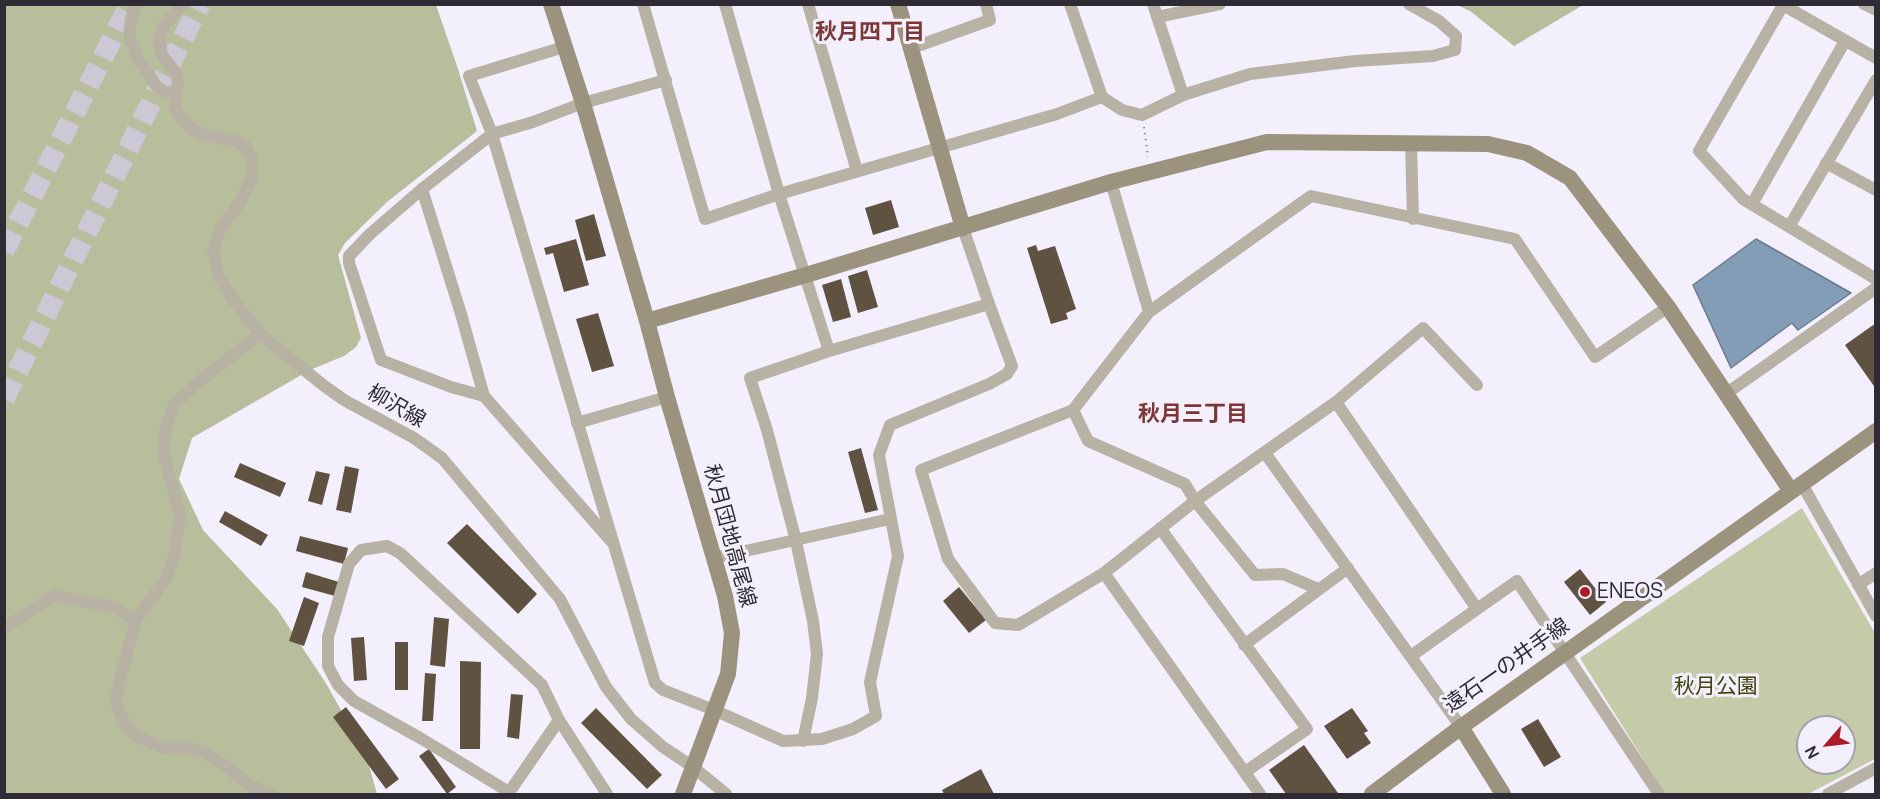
<!DOCTYPE html>
<meta charset="utf-8">
<style>
body{margin:0}
#map{position:relative;width:1880px;height:799px;overflow:hidden;background:#f4effd;font-family:Manrope,sans-serif}
canvas{display:block}
.frame{position:absolute;inset:0;border:6px solid #2e2b34;pointer-events:none}
.north{position:absolute;left:1796px;top:715px;width:60px;height:60px;box-sizing:border-box;background:#f4effd;border:2px solid #a5a1ad;border-radius:50%;rotate:242deg;font-size:16px;font-weight:700;line-height:24px;text-align:center;color:#2e2b34}
.north::after{content:'';display:block;margin:auto;width:21px;height:27px;background:#ad1a25;clip-path:polygon(50% 0,100% 100%,50% 72%,0 100%)}
</style>
<div id="map">
<canvas width="1880" height="799"></canvas>
<div class="frame"></div>
<div class="north">N</div>
</div>
<script>
const ctx = document.querySelector('canvas').getContext('2d');
ctx.lineJoin = 'round';
function fillPath(path, color) {
  ctx.fillStyle = color;
  ctx.fill(path, 'evenodd');
}
function shape(rows) {
  const path = new Path2D();
  for (const r of rows) {
    path.moveTo(r[0], r[1]);
    for (let i = 2; i < r.length; i += 2) path.lineTo(r[i], r[i + 1]);
  }
  return path;
}
function strokePath(path, color, width, dash) {
  ctx.strokeStyle = color;
  ctx.lineWidth = width;
  ctx.lineCap = dash ? 'butt' : 'round';
  ctx.setLineDash(dash || []);
  ctx.stroke(path);
}
function write(font, color, halo, rows, align = 'center') {
  ctx.font = font + ' Manrope,"Noto Sans JP",sans-serif';
  ctx.lineWidth = 6;
  ctx.setLineDash([]);
  ctx.textBaseline = 'middle';
  ctx.strokeStyle = halo;
  ctx.fillStyle = color;
  for (const [text, x, y, turn = 0] of rows) {
    ctx.save();
    ctx.translate(x, y);
    ctx.rotate((+turn || 0) * Math.PI / 180);
    ctx.textAlign = isNaN(turn) ? turn : align;
    if (halo) ctx.strokeText(text, 0, 0);
    ctx.fillText(text, 0, 0);
    ctx.restore();
  }
}
const green = shape([
 [1802,508,1875,633,1875,759,1808,794,1665,794,1580,658],
 [1808,727,1844,727,1844,763,1808,763]
]);
const forest = shape([
 [5,5,436,5,458,69,477,131,387,202,345,243,338,255,361,338,356,347,344,356,310,370,192,438,179,479,203,530,277,609,327,685,366,755,377,794,5,794],
 [1457,5,1583,5,1514,46,1470,11]
]);
const water = shape([
 [1756,239,1851,293,1798,330,1792,323,1731,368,1693,285,1756,239]
]);
const building = shape([
 [891,200,899,227,873,235,865,208],
 [594,214,606,256,586,261,575,220],
 [576,239,589,285,564,292,553,253,546,255,544,248],
 [1036,245,1038,251,1055,246,1076,309,1066,313,1068,319,1051,324,1027,248],
 [867,270,878,307,858,313,848,276],
 [841,279,851,317,833,322,822,285],
 [598,313,614,366,592,372,576,319],
 [1876,323,1876,389,1845,345],
 [861,448,878,510,865,513,848,452],
 [240,463,286,483,280,497,234,477],
 [345,466,359,469,351,513,336,510],
 [316,471,330,474,322,505,308,501],
 [225,511,268,535,261,546,219,522],
 [467,524,537,594,518,614,447,543],
 [300,536,348,548,344,564,296,551],
 [1580,569,1606,602,1590,615,1564,582],
 [306,572,339,582,335,596,302,587],
 [959,587,986,620,969,633,943,601],
 [304,597,319,603,304,646,289,641],
 [434,617,449,619,445,667,430,665],
 [364,637,367,680,354,681,351,638],
 [395,642,408,642,408,690,395,690],
 [460,661,481,662,480,749,460,749],
 [425,673,436,674,433,721,422,721],
 [511,694,523,695,519,739,507,737],
 [346,707,399,779,386,789,333,717],
 [596,708,662,775,647,789,581,723],
 [1352,708,1368,731,1364,733,1371,743,1347,759,1324,726],
 [1538,719,1561,757,1544,767,1521,729],
 [1304,745,1338,793,1335,794,1286,794,1269,770],
 [429,749,456,787,447,794,419,756],
 [981,769,994,794,944,794,942,790]
]);
const highwayTunnel = shape([
 [4,251,130,4],
 [4,399,200,4]
]);
const path = shape([
 [1144,127,1148,157]
]);
const street = shape([
 [137,4,131,19,129,36,137,57,157,87,165,92,176,93],
 [183,4,164,25,159,40,162,55,176,73,178,80,175,107,180,117,193,130,204,135,236,141,246,147,252,160,252,178,241,201,220,229,213,251,219,277,234,301,260,334,323,385,344,400,414,438,442,458,560,599,606,687,631,719,663,747,693,767,726,794],
 [643,4,705,219,779,194,1057,114,1102,97],
 [725,4,779,194,829,351],
 [808,4,857,171],
 [1070,4,1102,97,1122,110,1142,115,1183,95,1250,74,1355,61,1433,56,1455,50,1456,36,1439,21,1409,4],
 [1153,4,1183,95],
 [1864,4,1876,10],
 [1157,17,1220,4],
 [564,47,469,76,492,134,655,683,663,690,714,710,783,741,822,739,853,729,876,716,870,682,898,556,879,455,890,425,989,384,1007,374,1012,366,989,304,963,228],
 [912,48,990,20,986,4],
 [1876,58,1783,5,1699,151,1743,199,1876,279],
 [1411,144,1413,219],
 [1826,163,1876,190],
 [1111,182,1149,312],
 [422,189,461,314,484,396],
 [1752,204,1845,41],
 [1790,225,1876,80],
 [260,334,196,384,174,405,166,427,163,451,180,516,175,553,167,577,136,620,118,687,116,703,125,724,134,735,164,748,182,747,204,752,226,766,249,785,272,794],
 [1477,385,1423,328,1336,402,1195,501,1104,573,1018,625,995,623,948,559,921,470,1073,410,1149,312,1311,196,1515,239,1595,357,1668,307],
 [1727,393,1876,288],
 [1336,402,1477,609,1517,581,1659,794],
 [1073,410,1088,441,1185,484,1195,501,1255,575,1283,574,1318,589],
 [577,423,667,397],
 [1265,453,1461,727],
 [1802,484,1876,616],
 [1160,528,1307,729,1245,772],
 [611,541,484,396,451,387,381,360,349,263,349,256,370,234,422,189,492,134,533,122,583,103,666,80],
 [714,558,890,519],
 [1104,573,1260,794],
 [1858,585,1876,573],
 [4,628,54,596,114,607,136,620],
 [1244,645,1348,568],
 [1411,656,1477,609],
 [803,741,812,698,817,654,813,621,796,541,767,430,750,378,829,351,989,304],
 [509,792,422,739,354,701,338,685,328,666,328,637,349,564,361,550,387,546,400,553,542,685,559,720,607,794],
 [508,794,559,720],
 [1828,794,1876,768]
]);
const secondary = shape([
 [551,4,583,103,647,321,667,397,725,596,732,633,728,674,683,794],
 [898,4,963,228],
 [647,321,806,275,1111,182,1267,142,1488,144,1527,153,1570,178,1668,307,1791,491],
 [1461,727,1503,794],
 [1372,794,1461,727,1876,431]
]);
const markers = [
 [1585,592,6,"#ad1a25"]
];
const streetNames = [
 ["柳沢線",396,407,30],
 ["秋月団地高尾線",729,536,75],
 ["遠石一の井手線",1507,666,-35]
];
const poiNames = [
 ["ENEOS",1597,592]
];
const parkNames = [
 ["秋月公園",1716,687]
];
const neighbourhoodNames = [
 ["秋月四丁目",870,33],
 ["秋月三丁目",1193,415]
];
fillPath(green, '#c5caa8');
fillPath(forest, '#b8be9b');
fillPath(water, '#839db6');
strokePath(water, '#6a7b8f', 1.5);
fillPath(building, '#5f5241');
strokePath(highwayTunnel, '#ccc8d5', 21, [21, 10]);
strokePath(path, '#8c8893', 2, [1.5, 4.5]);
strokePath(street, '#b8b2a4', 12);
strokePath(secondary, '#9c937e', 16);
for (const [x, y, r, color] of markers) {
  const dot = new Path2D();
  dot.arc(x, y, r, 0, 2 * Math.PI);
  ctx.fillStyle = color;
  ctx.fill(dot);
  strokePath(dot, '#f4effd', 2);
}
write('21px', '#2e2b34', '#f4effd', streetNames);
write('21px', '#2e2b34', '#f4effd', poiNames, 'left');
write('21px', '#40450b', '#f4effd', parkNames);
write('bold 22px', '#7d3633', '#f4effd', neighbourhoodNames);
</script>
